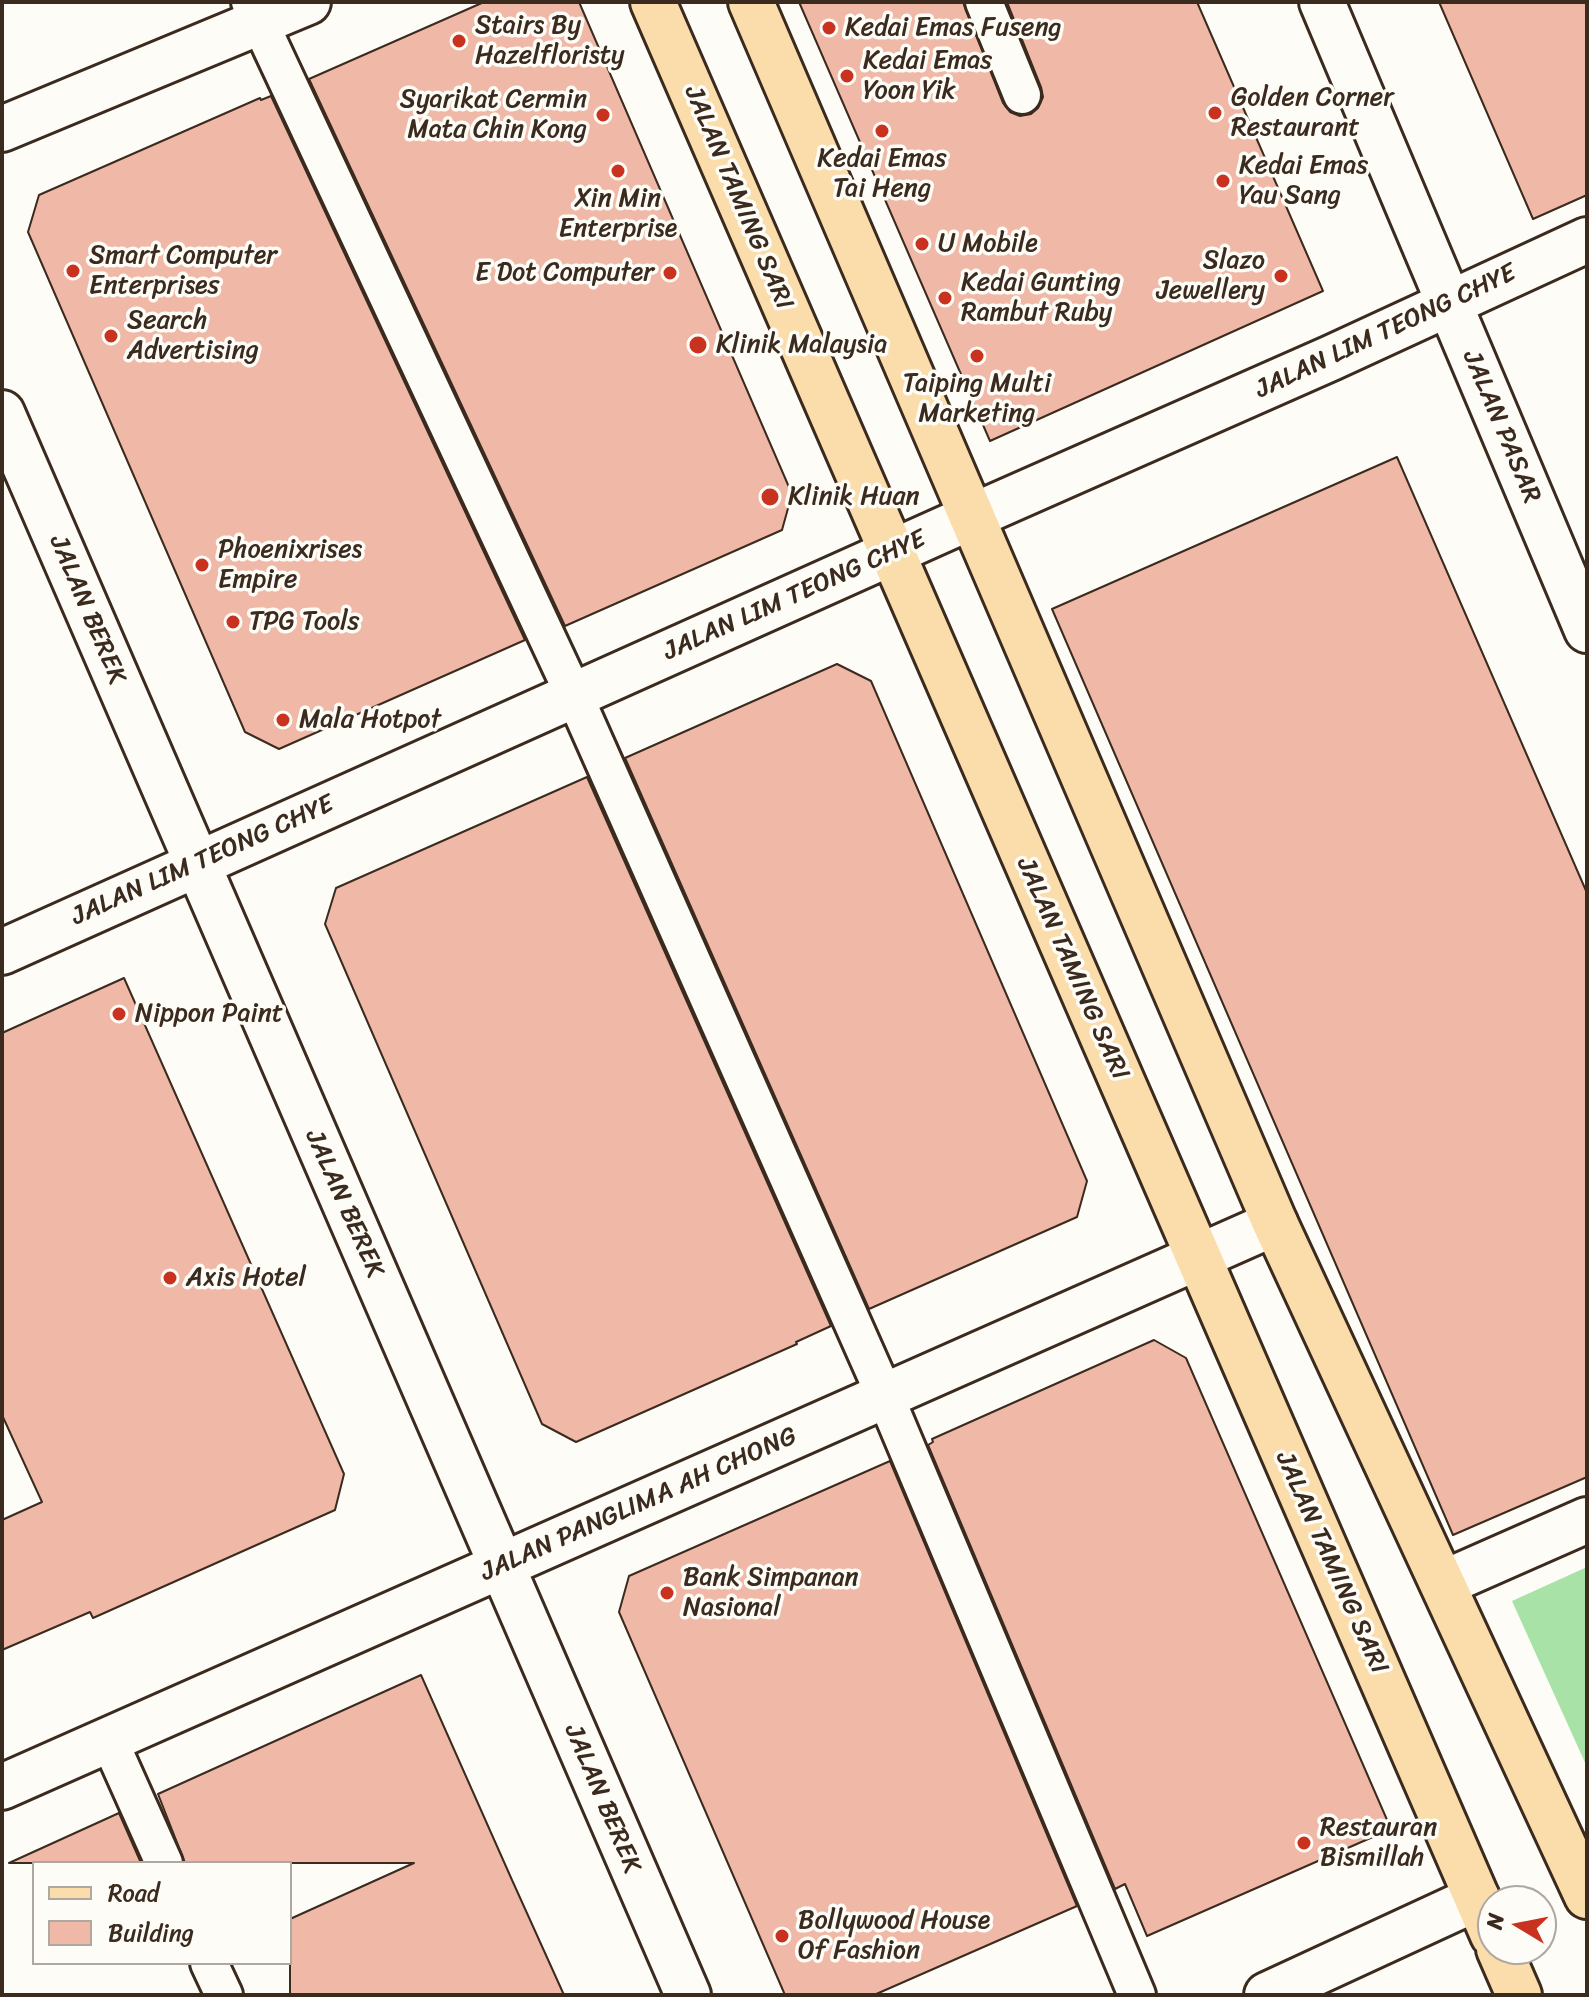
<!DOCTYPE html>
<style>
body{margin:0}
#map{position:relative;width:1589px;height:1997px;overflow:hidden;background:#fdfcf7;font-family:Sriracha,sans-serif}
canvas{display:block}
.frame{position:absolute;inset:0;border:4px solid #3b2a1e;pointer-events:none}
.legend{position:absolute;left:32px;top:1861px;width:260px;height:104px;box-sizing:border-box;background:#fdfcf7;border:2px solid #afa8a0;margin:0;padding:10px 14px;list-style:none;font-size:24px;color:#3b2a1e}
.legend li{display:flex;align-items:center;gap:16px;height:40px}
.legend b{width:40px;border:2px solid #afa8a0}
.north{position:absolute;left:1477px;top:1885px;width:80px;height:80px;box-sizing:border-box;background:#fdfcf7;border:2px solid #afa8a0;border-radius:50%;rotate:280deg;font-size:22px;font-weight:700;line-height:32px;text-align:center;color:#3b2a1e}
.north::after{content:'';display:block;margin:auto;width:28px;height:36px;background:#c8321e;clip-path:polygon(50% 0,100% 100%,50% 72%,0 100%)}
</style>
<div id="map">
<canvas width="1589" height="1997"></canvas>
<div class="frame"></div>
<ul class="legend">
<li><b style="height:10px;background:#faddab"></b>Road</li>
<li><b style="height:22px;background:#f0b8a7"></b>Building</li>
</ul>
<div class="north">N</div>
</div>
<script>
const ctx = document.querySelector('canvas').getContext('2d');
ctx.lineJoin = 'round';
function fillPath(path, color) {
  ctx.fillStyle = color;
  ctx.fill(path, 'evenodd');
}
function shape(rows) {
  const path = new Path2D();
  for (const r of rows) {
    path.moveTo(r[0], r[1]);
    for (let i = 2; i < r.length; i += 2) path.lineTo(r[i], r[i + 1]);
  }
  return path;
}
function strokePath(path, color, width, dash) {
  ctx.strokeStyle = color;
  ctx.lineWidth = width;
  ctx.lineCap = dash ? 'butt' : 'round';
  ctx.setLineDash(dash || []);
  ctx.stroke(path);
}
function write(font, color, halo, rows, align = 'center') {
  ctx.font = font + ' Sriracha,sans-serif';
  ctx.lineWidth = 7;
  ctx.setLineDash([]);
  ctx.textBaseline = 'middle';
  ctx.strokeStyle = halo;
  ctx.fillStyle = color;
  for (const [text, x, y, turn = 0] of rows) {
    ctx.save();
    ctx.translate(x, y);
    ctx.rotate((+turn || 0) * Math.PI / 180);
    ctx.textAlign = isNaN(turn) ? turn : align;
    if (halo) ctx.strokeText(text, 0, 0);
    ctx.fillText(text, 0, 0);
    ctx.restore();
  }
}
const green = shape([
 [1587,1567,1587,1767,1512,1601]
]);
const building = shape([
 [484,2,579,2,792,494,782,530,565,626,309,79,484,2],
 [799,2,963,2,1003,103,1010,112,1020,116,1031,114,1038,108,1043,97,1041,87,1007,2,1197,2,1323,291,990,441,799,2],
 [1439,2,1587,2,1587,195,1533,219,1439,2],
 [271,96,525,640,279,749,245,732,28,232,39,195,260,98,261,100,271,96],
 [1397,457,1587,893,1587,1477,1453,1535,1052,609,1397,457],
 [837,664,871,681,1087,1181,1077,1217,869,1309,625,758,837,664],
 [587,777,831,1326,796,1342,797,1344,576,1442,542,1424,325,924,336,888,587,777],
 [124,978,344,1474,335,1510,93,1618,90,1612,2,1650,2,1520,42,1502,2,1415,2,1033,124,978],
 [1154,1340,1186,1358,1391,1829,1147,1936,1125,1884,1115,1889,928,1445,933,1442,932,1439,1154,1340],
 [890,1461,1077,1906,874,1995,785,1995,619,1612,629,1576,890,1461],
 [421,1675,512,1880,564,1995,290,1995,290,1919,414,1863,185,1863,158,1794,421,1675],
 [119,1813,141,1863,9,1863,119,1813]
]);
const service = shape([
 [250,2,574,695,885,1396,1137,1995],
 [984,2,1022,95],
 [109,1740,164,1863],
 [209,1963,224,1995]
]);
const minor = shape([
 [1322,2,1587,630],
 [2,129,308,2],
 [2,413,688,1995],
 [2,952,971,517,1331,358,1587,240],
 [2,1787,1275,1223],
 [1267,1995,1477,1898]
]);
const tertiary = shape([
 [1444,1583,1587,1520]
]);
const primary = shape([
 [653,2,1493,1935],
 [751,2,1275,1223,1587,1896],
 [1499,1949,1519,1995]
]);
const markers = [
 [829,28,8,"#c8321e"],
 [459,41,8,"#c8321e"],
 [847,76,8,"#c8321e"],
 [1215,113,8,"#c8321e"],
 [603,115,8,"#c8321e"],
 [882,131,8,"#c8321e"],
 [618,171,8,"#c8321e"],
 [1223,181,8,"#c8321e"],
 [922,244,8,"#c8321e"],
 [73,271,8,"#c8321e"],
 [670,273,8,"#c8321e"],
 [1281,276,8,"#c8321e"],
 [945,298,8,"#c8321e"],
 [111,336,8,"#c8321e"],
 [698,345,10,"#c8321e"],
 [977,356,8,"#c8321e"],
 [770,497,10,"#c8321e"],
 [202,565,8,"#c8321e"],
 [233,622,8,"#c8321e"],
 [283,720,8,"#c8321e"],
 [119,1014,8,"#c8321e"],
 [170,1278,8,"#c8321e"],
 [667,1593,8,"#c8321e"],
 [1304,1843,8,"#c8321e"],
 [782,1936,8,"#c8321e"]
];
const poiNames = [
 ["Stairs By",475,26],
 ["Hazelfloristy",475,56],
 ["Kedai Emas Fuseng",845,28],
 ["Kedai Emas",863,61],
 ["Yoon Yik",863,91],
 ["Golden Corner",1231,98],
 ["Restaurant",1231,128],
 ["Syarikat Cermin",587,100,"right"],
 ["Mata Chin Kong",587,130,"right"],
 ["Kedai Emas",882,159,"center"],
 ["Tai Heng",882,189,"center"],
 ["Kedai Emas",1239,166],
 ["Yau Sang",1239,196],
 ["Xin Min",618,199,"center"],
 ["Enterprise",618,229,"center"],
 ["U Mobile",938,244],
 ["Smart Computer",89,256],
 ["Enterprises",89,286],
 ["Slazo",1265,261,"right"],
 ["Jewellery",1265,291,"right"],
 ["E Dot Computer",654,273,"right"],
 ["Kedai Gunting",961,283],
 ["Rambut Ruby",961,313],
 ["Search",127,321],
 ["Advertising",127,351],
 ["Klinik Malaysia",716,345],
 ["Taiping Multi",977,384,"center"],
 ["Marketing",977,414,"center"],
 ["Klinik Huan",788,497],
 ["Phoenixrises",218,550],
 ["Empire",218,580],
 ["TPG Tools",249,622],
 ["Mala Hotpot",299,720],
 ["Nippon Paint",135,1014],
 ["Axis Hotel",186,1278],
 ["Bank Simpanan",683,1578],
 ["Nasional",683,1608],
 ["Restauran",1320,1828],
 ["Bismillah",1320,1858],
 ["Bollywood House",798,1921],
 ["Of Fashion",798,1951]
];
const streetNames = [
 ["JALAN TAMING SARI",738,198,67],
 ["JALAN LIM TEONG CHYE",1386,332,-25],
 ["JALAN PASAR",1501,427,67],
 ["JALAN LIM TEONG CHYE",795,596,-24],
 ["JALAN BEREK",87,610,67],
 ["JALAN LIM TEONG CHYE",203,861,-24],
 ["JALAN TAMING SARI",1072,969,66],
 ["JALAN BEREK",344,1204,66],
 ["JALAN PANGLIMA AH CHONG",639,1505,-24],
 ["JALAN TAMING SARI",1331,1563,66],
 ["JALAN BEREK",602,1799,67]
];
fillPath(green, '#a8e2a6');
fillPath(building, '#f0b8a7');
strokePath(building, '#3b2a1e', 2);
strokePath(service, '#3b2a1e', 42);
strokePath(minor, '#3b2a1e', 50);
strokePath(tertiary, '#3b2a1e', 50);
strokePath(primary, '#3b2a1e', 50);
strokePath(service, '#fdfcf7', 36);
strokePath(minor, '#fdfcf7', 44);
strokePath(tertiary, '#fdfcf7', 44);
strokePath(primary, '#faddab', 44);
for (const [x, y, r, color] of markers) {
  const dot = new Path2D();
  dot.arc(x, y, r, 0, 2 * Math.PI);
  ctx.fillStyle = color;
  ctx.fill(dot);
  strokePath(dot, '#fdfcf7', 3);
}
write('26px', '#3b2a1e', '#fdfcf7', poiNames, 'left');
write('26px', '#3b2a1e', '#fdfcf7', streetNames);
</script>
